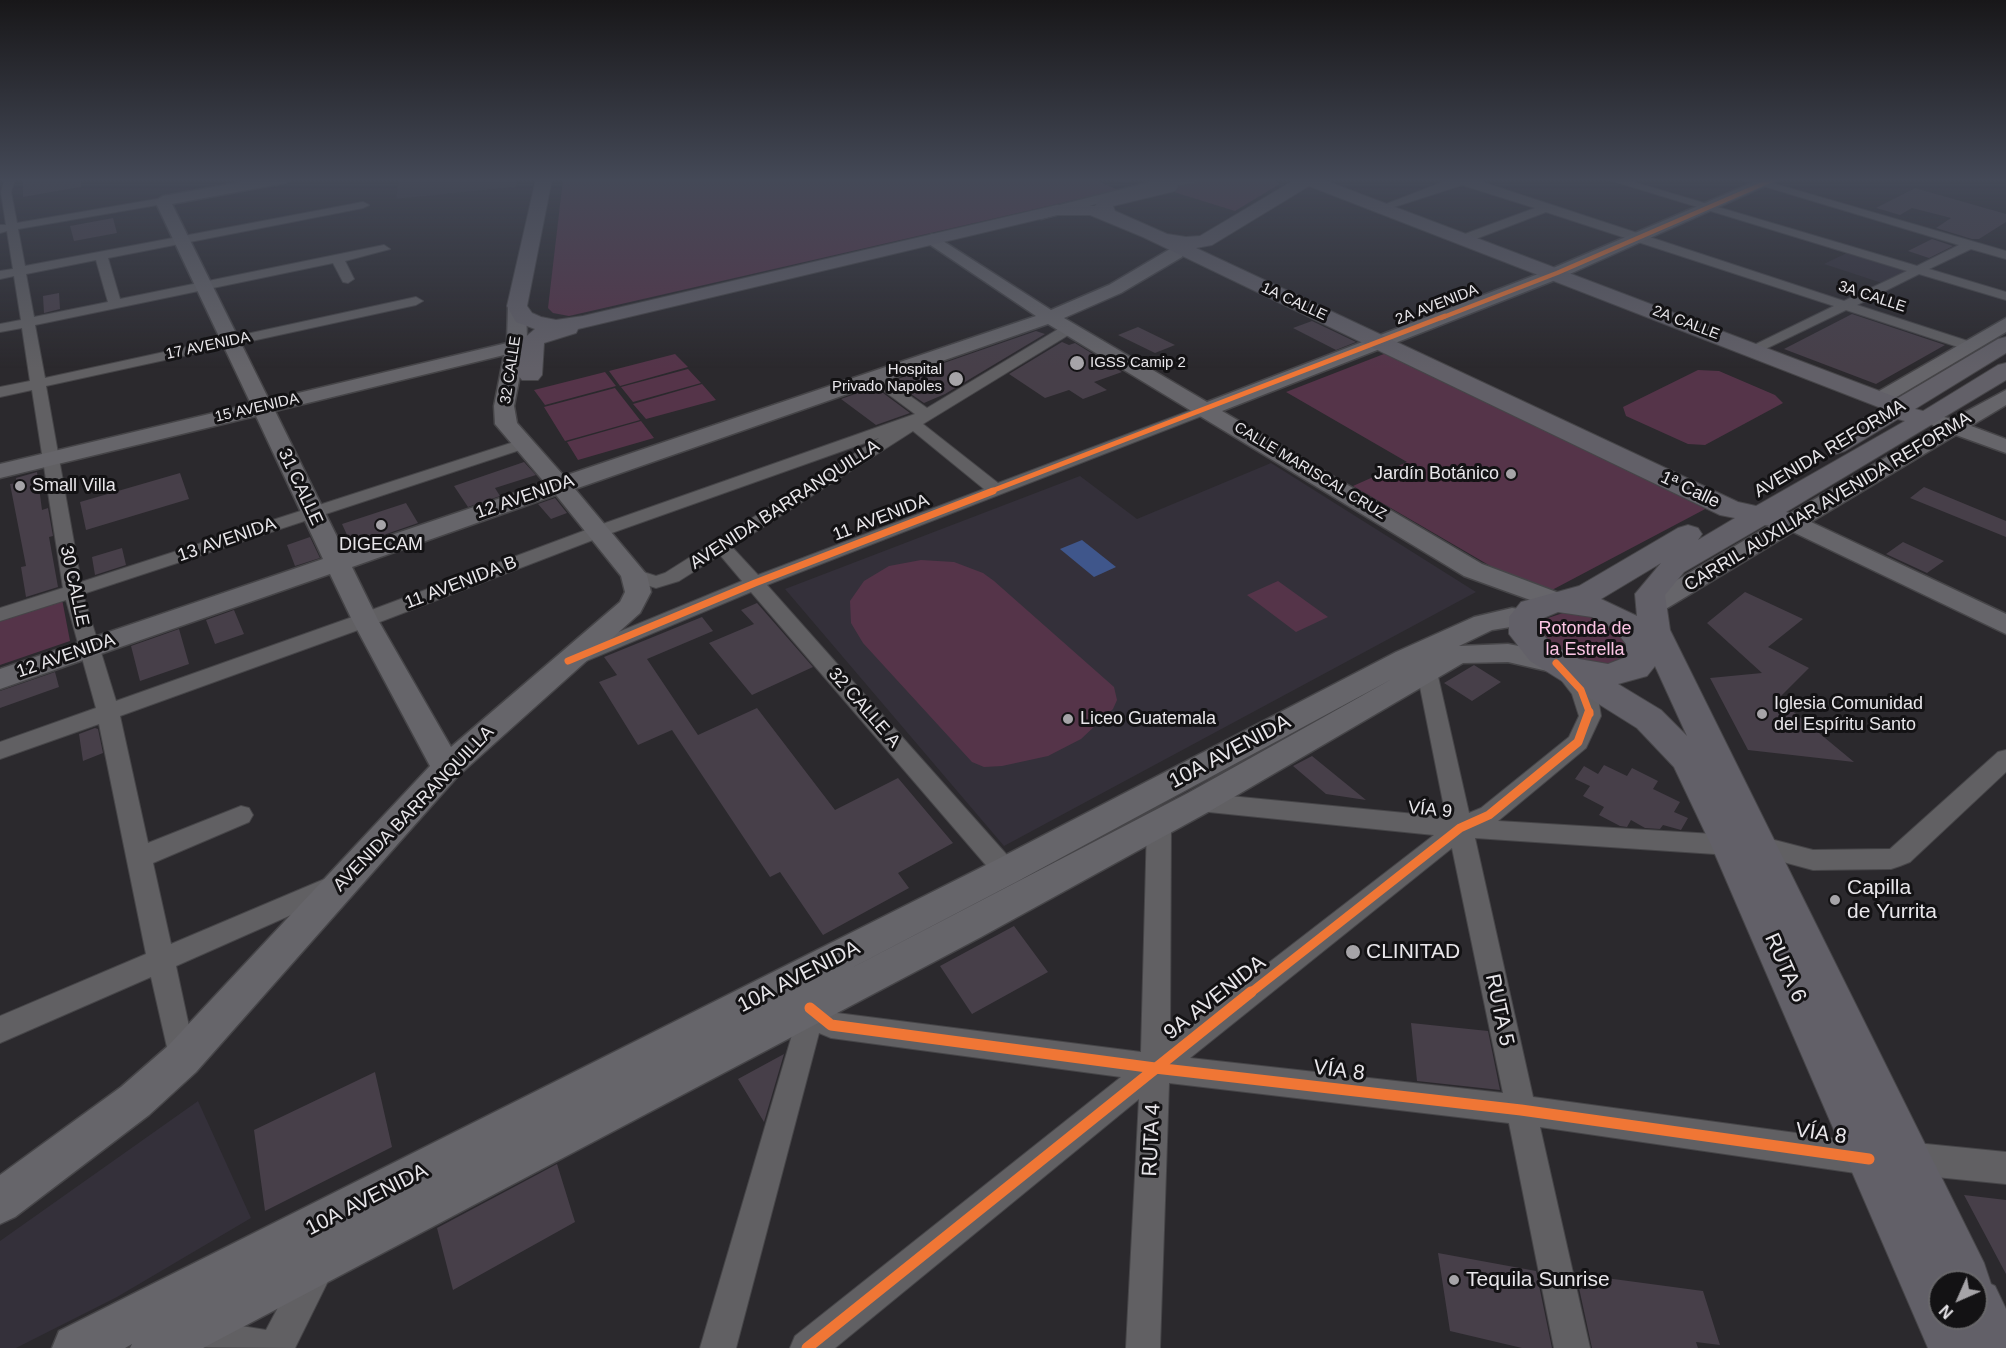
<!DOCTYPE html>
<meta charset="utf-8">
<style>
body{margin:0}
#map{position:relative;width:2006px;height:1348px;overflow:hidden;background:#2b292d;font-family:Arial,sans-serif}
canvas{display:block}
.north{position:absolute;left:1928px;top:1270px;width:60px;height:60px;box-sizing:border-box;background:#131214;border:2px solid #68676a;border-radius:50%;rotate:225deg;font-size:16px;font-weight:700;line-height:24px;text-align:center;color:#e8e6ea}
.north::after{content:'';display:block;margin:auto;width:21px;height:27px;background:#a6a4a8;clip-path:polygon(50% 0,100% 100%,50% 72%,0 100%)}
</style>
<div id="map">
<canvas width="2006" height="1348"></canvas>
<div class="north">N</div>
</div>
<script>
const ctx = document.querySelector('canvas').getContext('2d');
ctx.lineJoin = 'round';
function fillPath(path, color) {
  ctx.fillStyle = color;
  ctx.fill(path, 'evenodd');
}
function shape(rows) {
  const path = new Path2D();
  for (const r of rows) {
    path.moveTo(r[0], r[1]);
    for (let i = 2; i < r.length; i += 2) path.lineTo(r[i], r[i + 1]);
  }
  return path;
}
function strokePath(path, color, width, dash) {
  ctx.strokeStyle = color;
  ctx.lineWidth = width;
  ctx.lineCap = dash ? 'butt' : 'round';
  ctx.setLineDash(dash || []);
  ctx.stroke(path);
}
function write(font, color, halo, rows, align = 'center') {
  ctx.font = font + ' Arial,sans-serif';
  ctx.lineWidth = 6;
  ctx.setLineDash([]);
  ctx.textBaseline = 'middle';
  ctx.strokeStyle = halo;
  ctx.fillStyle = color;
  for (const [text, x, y, turn = 0] of rows) {
    ctx.save();
    ctx.translate(x, y);
    ctx.rotate((+turn || 0) * Math.PI / 180);
    ctx.textAlign = isNaN(turn) ? turn : align;
    if (halo) ctx.strokeText(text, 0, 0);
    ctx.fillText(text, 0, 0);
    ctx.restore();
  }
}
const built = shape([
 [399,179,518,179,516,187,396,199],
 [1853,250,1912,268,1882,283,1824,264],
 [1271,463,1476,592,1004,846,785,589,1080,476,1137,519],
 [198,1101,251,1218,117,1297,16,1348,0,1348,0,1241]
]);
const green = shape([
 [563,179,1093,179,1118,190,569,316,553,313,548,308],
 [1207,179,1272,179,1280,184,1235,211,1164,189],
 [1389,352,1709,507,1552,590,1523,585,1353,486,1407,462,1286,392],
 [675,354,688,367,620,386,609,371],
 [688,369,701,383,633,402,621,387],
 [1698,370,1719,371,1775,395,1783,403,1705,445,1688,444,1626,416,1623,407],
 [605,372,616,386,545,405,534,390],
 [702,384,716,400,646,419,633,404],
 [615,388,640,420,565,441,544,407],
 [641,421,654,438,578,460,567,442],
 [921,560,954,562,983,573,994,581,1114,687,1117,700,1113,709,1081,739,1048,756,1002,766,984,767,972,762,863,643,851,623,850,601,864,581,889,566],
 [1278,581,1328,617,1296,632,1247,595],
 [62,599,70,641,0,665,0,619],
 [1566,612,1581,613,1610,623,1628,641,1626,659,1604,666,1559,653,1542,635,1541,626,1545,619]
]);
const water = shape([
 [1082,540,1116,567,1094,577,1060,549]
]);
const building = shape([
 [23,179,81,179,81,187,23,197],
 [1915,188,2006,214,2006,222,1979,239,1972,239,1936,228,1951,218,1912,208,1900,215,1876,208],
 [113,218,117,233,74,241,70,226],
 [1932,239,1953,246,1929,258,1908,251],
 [59,293,60,309,44,313,43,296],
 [1852,314,1945,345,1876,384,1784,349],
 [1312,321,1356,342,1336,350,1293,328],
 [1138,327,1175,345,1155,353,1118,335],
 [1036,331,1045,334,945,394,924,403,892,381],
 [1062,342,1069,345,1075,343,1122,372,1094,382,1107,390,1083,399,1069,390,1045,398,1009,374],
 [875,387,910,413,876,425,841,399],
 [524,462,536,475,495,488,500,496,468,507,454,486],
 [37,472,42,510,48,508,53,536,49,537,58,587,26,597,21,567,26,566,10,484,17,483,16,478],
 [180,473,189,499,86,530,80,502],
 [1924,487,2006,521,2006,537,1910,498],
 [555,498,567,513,551,519,538,504],
 [406,503,418,523,352,546,342,524],
 [310,537,320,558,295,566,287,545],
 [1903,542,1944,561,1927,573,1886,554],
 [122,548,126,565,95,575,92,557],
 [1745,592,1803,619,1768,647,1809,668,1778,699,1854,762,1748,750,1710,678,1762,673,1707,623],
 [757,603,813,667,752,695,709,643,754,624,741,610],
 [234,610,244,634,215,644,206,620],
 [702,617,713,631,647,659,698,735,757,708,835,810,898,778,953,843,898,873,909,888,823,935,780,872,770,877,672,730,638,745,599,682,617,675,604,657],
 [179,629,189,664,140,681,131,646],
 [1474,665,1501,682,1472,701,1444,683],
 [55,672,59,687,0,708,0,691],
 [95,728,98,729,103,753,83,761,79,734],
 [1312,756,1366,800,1326,794,1293,766],
 [1604,765,1627,776,1632,768,1658,781,1653,789,1680,802,1674,812,1688,818,1681,830,1663,825,1660,829,1645,828,1631,820,1627,827,1620,826,1599,815,1604,807,1583,796,1590,786,1575,779,1584,766,1598,774],
 [1014,926,1048,972,972,1014,940,966],
 [1411,1023,1488,1031,1500,1090,1417,1081],
 [784,1054,764,1122,738,1079],
 [375,1072,392,1147,265,1211,254,1130],
 [557,1164,575,1222,453,1290,437,1228],
 [1964,1195,2006,1200,2006,1274],
 [1438,1253,1536,1271,1552,1348,1522,1348,1450,1331],
 [1576,1274,1703,1291,1720,1345,1696,1342,1698,1348,1592,1348]
]);
const street = shape([
 [5,179,15,179,11,192,17,223,163,198,169,201,163,204,18,229,25,266,363,202,369,205,363,208,108,258,120,299,384,245,390,249,345,261,354,279,348,283,343,282,333,263,35,325,45,378,416,297,423,301,416,305,46,386,81,582,517,441,523,439,531,444,529,447,83,594,116,701,358,615,594,527,915,414,869,380,867,377,869,374,879,374,927,408,1065,325,1075,325,1075,331,923,424,998,483,1202,406,1212,406,1215,409,1212,412,767,585,1015,864,1019,871,1015,878,1006,881,997,878,751,592,584,662,577,664,570,662,567,657,570,652,742,581,720,555,679,581,656,588,627,579,625,575,634,569,656,576,665,573,879,438,606,535,372,625,120,716,148,843,241,806,249,808,253,815,249,822,153,863,171,944,334,875,343,878,347,885,343,892,176,966,196,1059,192,1069,182,1073,172,1069,151,977,0,1043,0,1016,146,954,99,724,0,759,0,742,96,708,66,600,0,621,0,608,63,588,32,390,0,397,0,387,30,381,22,328,0,332,0,324,21,320,14,276,0,279,0,271,13,269,7,231,0,233,0,225,6,225,1,192,5,179],
 [96,260,108,302,34,317,26,274,96,260],
 [913,431,984,489,758,575,732,547,913,431],
 [1111,179,1132,179,1127,182,1111,179],
 [1451,179,1473,179,1844,301,1907,271,1606,179,1623,179,1917,266,1959,245,1740,179,1758,179,2006,251,2006,259,1971,249,1929,269,2006,292,2006,300,1919,274,1857,305,1974,343,1974,349,1964,349,1846,310,1755,354,1750,353,1750,347,1834,306,1546,212,1473,240,1465,240,1465,234,1535,208,1462,185,1391,208,1381,206,1451,179],
 [1427,665,1434,667,1437,672,1469,813,1481,808,1569,737,1579,716,1572,694,1555,672,1558,667,1565,665,1572,667,1589,685,1599,704,1601,716,1586,748,1498,821,1730,835,1739,838,1742,845,1739,852,1730,855,1475,838,1533,1097,1869,1143,1880,1148,1885,1159,1880,1170,1869,1175,1540,1127,1590,1348,1554,1348,1509,1123,1169,1083,1160,1348,1126,1348,1139,1099,835,1348,790,1348,795,1336,1121,1077,831,1038,819,1033,736,1348,700,1348,792,1035,784,1014,788,1005,810,995,820,999,837,1013,1141,1052,1147,824,1150,817,1159,815,1168,817,1171,824,1170,1039,1434,835,1199,811,1191,808,1187,802,1191,796,1199,793,1446,817,1417,672,1420,667,1427,665],
 [1452,848,1503,1093,1190,1058,1452,848],
 [2006,750,2006,772,1910,862,1900,866,1891,869,1813,870,1750,853,1747,846,1750,839,1759,836,1813,850,1890,849,1998,752,2006,750],
 [1906,1142,2006,1152,2006,1184,1906,1174,1895,1169,1890,1158,1895,1147,1906,1142],
 [316,1254,328,1259,333,1271,295,1348,180,1347,175,1335,180,1323,192,1318,266,1330,304,1259,316,1254]
]);
const secondary = shape([
 [259,179,292,179,285,183,172,204,269,400,507,343,508,306,511,302,523,302,526,306,527,339,514,406,517,423,564,476,1036,316,926,242,924,239,932,234,1051,310,1109,285,1170,249,1182,249,1184,253,1182,257,1121,293,1064,318,1207,402,1551,269,1761,179,1781,179,1563,277,1222,411,1482,564,1567,596,1571,602,1567,608,1558,610,1464,576,1048,324,575,489,647,575,651,592,640,613,458,776,196,1072,149,1115,15,1217,0,1224,0,1175,121,1087,168,1046,430,766,352,620,330,574,0,689,0,669,323,559,256,416,0,478,0,464,251,404,155,201,163,196,259,179],
 [504,355,494,406,495,424,545,483,344,551,275,411,504,355],
 [556,495,621,576,625,592,620,602,451,747,378,620,352,567,556,495],
 [1162,179,1200,179,1193,183,1148,190,1041,219,1033,214,1036,211,1162,179],
 [2006,318,2006,332,1888,402,1881,404,1874,402,1871,398,1874,394,2006,318],
 [2006,390,2006,405,1971,426,2006,439,2006,453,1956,435,1811,522,2006,614,2006,634,1793,532,1659,613,1650,615,1641,613,1637,607,1641,601,1936,428,1929,422,1932,417,1940,416,1952,419,2006,390],
 [1512,608,1535,611,1538,617,1535,623,1492,630,1459,646,1508,644,1556,653,1566,656,1570,663,1566,670,1556,673,1508,662,1463,663,1210,811,981,937,203,1348,130,1348,132,1344,125,1348,52,1348,59,1331,994,861,1396,652,1474,617,1512,608],
 [1392,679,1188,793,840,974,1018,881,1392,679]
]);
const primary = shape([
 [536,179,552,179,527,306,532,313,541,317,556,320,583,316,1057,205,1095,206,1101,198,1169,182,1175,183,1178,187,1175,191,1113,206,1115,211,1167,234,1186,237,1200,236,1296,179,1321,179,1898,398,1998,339,2006,337,2006,353,1915,409,1923,411,1998,365,2006,363,2006,380,1786,512,1801,516,1805,522,1801,528,1791,530,1765,525,1684,572,1665,595,1670,630,1984,1263,1991,1284,1995,1286,2006,1309,2006,1348,1928,1348,1711,845,1674,767,1637,728,1530,661,1509,634,1509,617,1521,602,1579,586,1678,528,1688,525,1698,528,1702,534,1698,540,1735,518,1720,515,1143,237,1090,215,1057,215,578,329,576,333,544,343,542,375,538,380,522,380,518,375,522,340,535,329,516,322,507,306,536,179],
 [1309,186,1881,408,1827,441,1823,446,1827,451,1836,454,1845,451,1898,419,1905,421,1756,506,1738,502,1196,248,1212,245,1309,186],
 [1661,563,1635,594,1637,616,1601,599,1661,563],
 [1558,612,1592,617,1615,630,1626,644,1626,657,1608,664,1579,659,1552,645,1541,632,1541,619,1558,612],
 [1655,666,1687,736,1661,710,1618,684,1647,676,1655,666],
 [1940,1282,1976,1282,1976,1318,1940,1318,1940,1282]
]);
const cyclewayFar4 = shape([
 [1441,318,1557,273,1774,179]
]);
const cyclewayFar3 = shape([
 [989,492,1445,316]
]);
const cyclewayFar2 = shape([
 [568,661,755,583,993,491],
 [1556,663,1581,690,1590,714]
]);
const cyclewayFar1 = shape([
 [1249,994,1460,828,1489,815,1578,742,1589,712]
]);
const cycleway = shape([
 [810,1008,831,1025,1155,1068,1521,1110,1869,1159],
 [807,1348,1251,992]
]);
const markers = [
 [1077,363,8,"#a6a4a8"],
 [956,379,8,"#a6a4a8"],
 [1511,474,6,"#a6a4a8"],
 [20,486,6,"#a6a4a8"],
 [381,525,6,"#a6a4a8"],
 [1762,714,6,"#a6a4a8"],
 [1068,719,6,"#a6a4a8"],
 [1835,900,6,"#a6a4a8"],
 [1353,952,8,"#a6a4a8"],
 [1454,1280,6,"#a6a4a8"]
];
const farStreetnames = [
 ["3A CALLE",1872,297,18],
 ["1A CALLE",1294,302,25],
 ["2A AVENIDA",1437,305,-21],
 ["2A CALLE",1686,323,21],
 ["17 AVENIDA",208,346,-12],
 ["32 CALLE",511,370,-81],
 ["15 AVENIDA",257,408,-13],
 ["CALLE MARISCAL CRUZ",1310,471,31]
];
const farPoinames = [
 ["IGSS Camip 2",1090,363],
 ["Hospital",942,370,"right"],
 ["Privado Napoles",942,387,"right"]
];
const streetNames = [
 ["AVENIDA REFORMA",1830,449,-31],
 ["31 CALLE",300,487,65],
 ["1ª Calle",1690,490,25],
 ["12 AVENIDA",525,497,-19],
 ["CARRIL AUXILIAR AVENIDA REFORMA",1828,502,-31],
 ["AVENIDA BARRANQUILLA",785,505,-33],
 ["11 AVENIDA",881,518,-21],
 ["13 AVENIDA",227,540,-19],
 ["11 AVENIDA B",461,583,-21],
 ["30 CALLE",74,586,78],
 ["12 AVENIDA",66,656,-19],
 ["32 CALLE A",864,708,49],
 ["AVENIDA BARRANQUILLA",414,809,-46],
 ["VÍA 9",1430,810,6]
];
const poiNames = [
 ["Jardín Botánico",1499,474,"right"],
 ["Small Villa",32,486],
 ["DIGECAM",381,545,"center"],
 ["Iglesia Comunidad",1774,704],
 ["del Espíritu Santo",1774,725],
 ["Liceo Guatemala",1080,719]
];
const parkNames = [
 ["Rotonda de",1585,629],
 ["la Estrella",1585,650]
];
const nearStreetnames = [
 ["10A AVENIDA",1230,752,-28],
 ["RUTA 6",1785,968,66],
 ["10A AVENIDA",799,977,-27],
 ["9A AVENIDA",1215,998,-38],
 ["RUTA 5",1499,1010,78],
 ["VÍA 8",1339,1071,7],
 ["VÍA 8",1821,1134,8],
 ["RUTA 4",1152,1140,-87],
 ["10A AVENIDA",367,1200,-27]
];
const nearPoinames = [
 ["Capilla",1847,888],
 ["de Yurrita",1847,912],
 ["CLINITAD",1366,952],
 ["Tequila Sunrise",1466,1280]
];
fillPath(built, '#34303a');
fillPath(green, '#553449');
fillPath(water, '#3f568b');
fillPath(building, '#473f49');
strokePath(street, '#464548', 2);
strokePath(secondary, '#464548', 3);
strokePath(primary, '#464548', 2);
fillPath(street, '#616063');
fillPath(secondary, '#66656a');
fillPath(primary, '#626068');
strokePath(cyclewayFar4, '#f07635', 4.5);
strokePath(cyclewayFar3, '#f07635', 5);
strokePath(cyclewayFar2, '#f07635', 7);
strokePath(cyclewayFar1, '#f07635', 9);
strokePath(cycleway, '#f07635', 11);
const sky = ctx.createLinearGradient(0, 0, 0, 368);
sky.addColorStop(0, '#181719');
sky.addColorStop(0.49, '#444957');
sky.addColorStop(1, '#44495700');
ctx.fillStyle = sky;
ctx.fillRect(0, 0, 2006, 368);
for (const [x, y, r, color] of markers) {
  const dot = new Path2D();
  dot.arc(x, y, r, 0, 2 * Math.PI);
  ctx.fillStyle = color;
  ctx.fill(dot);
  strokePath(dot, '#131214', 2);
}
write('15px', '#e8e6ea', '#131214', farStreetnames);
write('15px', '#e8e6ea', '#131214', farPoinames, 'left');
write('18px', '#e8e6ea', '#131214', streetNames);
write('18px', '#e8e6ea', '#131214', poiNames, 'left');
write('18px', '#fcc4e4', '#131214', parkNames);
write('21px', '#e8e6ea', '#131214', nearStreetnames);
write('21px', '#e8e6ea', '#131214', nearPoinames, 'left');
</script>
